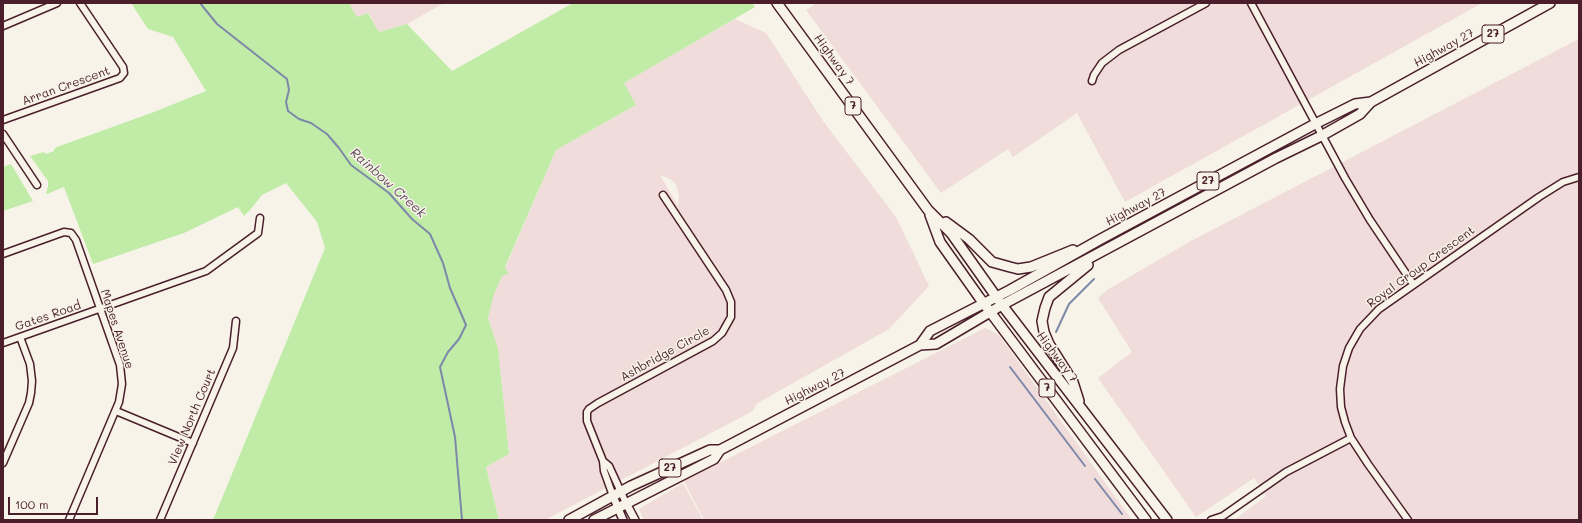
<!DOCTYPE html>
<style>
body{margin:0}
#map{position:relative;width:1582px;height:523px;overflow:hidden;background:#f7f3e8;font-family:Mali,sans-serif}
canvas{display:block}
.frame{position:absolute;inset:0;border:4px solid #4a1f2b;pointer-events:none}
.scale{position:absolute;left:8px;top:497px;width:90px;height:18px;box-sizing:border-box;border:2px solid #4a1f2b;border-top:0;padding-left:5px;font-size:12px;line-height:14px;white-space:nowrap;color:#4a1f2b;-webkit-text-stroke:3px #f7f3e8;paint-order:stroke}
</style>
<div id="map">
<canvas width="1582" height="523"></canvas>
<div class="frame"></div>
<div class="scale">100 m</div>
</div>
<script>
const ctx = document.querySelector('canvas').getContext('2d');
ctx.lineJoin = 'round';
function fillPath(path, color) {
  ctx.fillStyle = color;
  ctx.fill(path, 'evenodd');
}
function shape(rows) {
  const path = new Path2D();
  for (const r of rows) {
    path.moveTo(r[0], r[1]);
    for (let i = 2; i < r.length; i += 2) path.lineTo(r[i], r[i + 1]);
  }
  return path;
}
function strokePath(path, color, width, dash) {
  ctx.strokeStyle = color;
  ctx.lineWidth = width;
  ctx.lineCap = dash ? 'butt' : 'round';
  ctx.setLineDash(dash || []);
  ctx.stroke(path);
}
function write(font, color, halo, rows, align = 'center') {
  ctx.font = font + ' Mali,sans-serif';
  ctx.lineWidth = 3;
  ctx.setLineDash([]);
  ctx.textBaseline = 'middle';
  ctx.strokeStyle = halo;
  ctx.fillStyle = color;
  for (const [text, x, y, turn = 0] of rows) {
    ctx.save();
    ctx.translate(x, y);
    ctx.rotate((+turn || 0) * Math.PI / 180);
    ctx.textAlign = isNaN(turn) ? turn : align;
    if (halo) ctx.strokeText(text, 0, 0);
    ctx.fillText(text, 0, 0);
    ctx.restore();
  }
}
const built = shape([
 [349,3,444,3,407,24,379,32,369,13,357,17],
 [817,3,1482,3,1125,202,1077,113,1013,157,1008,149,941,193,806,10],
 [735,19,766,33,823,121,896,217,929,286,889,329,756,404,753,411,545,520,499,520,486,467,509,454,498,348,488,318,494,294,556,150,636,105,623,83],
 [660,175,670,179,676,184,679,195,678,206],
 [1579,39,1579,520,1234,520,1266,496,1254,478,1196,517,1098,378,1132,352,1098,298,1107,290,1191,241],
 [985,328,999,335,1132,520,704,520,684,481],
 [683,483,703,520,644,520,639,509]
]);
const green = shape([
 [131,3,349,3,357,17,368,13,379,32,407,24,452,71,573,3,752,3,755,7,624,83,636,105,556,150,505,267,508,274,502,276,494,294,488,318,498,348,509,454,486,467,499,520,213,520,325,248,317,222,286,183,262,195,250,210,244,216,238,207,184,233,93,264,64,187,47,194,46,193,48,187,48,181,30,156,44,152,46,154,54,151,54,149,57,147,154,112,206,91,173,37,148,29],
 [11,164,33,201,3,211,3,167]
]);
const stream = shape([
 [200,3,217,24,287,79,289,90,286,102,288,111,299,119,311,123,327,134,339,148,351,165,389,193,412,219,430,234,443,263,450,288,466,325,459,339,448,352,440,367,455,437,462,520],
 [1056,332,1069,304,1094,279],
 [1010,367,1085,466],
 [1095,479,1122,514]
]);
const minor = shape([
 [1251,3,1345,178,1370,220,1413,284],
 [3,26,57,3],
 [1092,81,1094,75,1102,63,1119,50,1206,3],
 [3,120,120,78,124,73,123,67,80,3],
 [3,134,37,185],
 [3,254,64,232,71,233,76,240,120,365,122,384,119,402,69,520],
 [3,343,206,271,258,233,260,218],
 [116,411,193,443],
 [603,461,609,466,626,503],
 [3,463,29,403,31,393,32,381,30,364,20,337],
 [613,496,604,471,603,461,587,421,587,412,589,409,598,403,713,341,722,333,731,317,731,302,726,290,663,195],
 [160,520,233,348,236,321],
 [1211,520,1223,516,1286,472,1351,438],
 [1408,520,1368,464,1351,438,1345,422,1341,407,1340,389,1343,366,1349,348,1360,329,1379,309,1539,197,1563,182,1579,177]
]);
const tertiary = shape([
 [613,496,623,520],
 [626,503,635,520]
]);
const primary = shape([
 [777,3,928,210,951,233,1002,305,1167,520],
 [930,215,940,242,979,297,1146,520],
 [946,222,969,239,992,262,1010,267,1018,269,1031,267,1073,250],
 [920,345,930,331,1010,290,1101,239,1315,124,1355,104,1371,102],
 [1079,401,1073,382,1049,344,1044,332,1042,321,1045,308,1049,297,1088,265],
 [569,520,631,486,710,450,720,450],
 [594,520,714,459,720,450,920,345,936,344,1002,305,1276,158,1321,136,1360,114,1371,102,1550,3]
]);
const shields = [
 [1493,34,22],
 [853,106,16],
 [1208,181,22],
 [1047,388,16],
 [670,468,22]
];
const shieldNames = [
 ["27",1493,34],
 ["7",853,106],
 ["27",1208,181],
 ["7",1047,388],
 ["27",670,468]
];
const streetNames = [
 ["Highway 27",1444,48,-29],
 ["Highway 7",834,60,54],
 ["Arran Crescent",66,86,-20],
 ["Highway 27",1136,207,-28],
 ["Royal Group Crescent",1421,267,-36],
 ["Gates Road",48,316,-19],
 ["Mapes Avenue",117,329,72],
 ["Ashbridge Circle",665,354,-29],
 ["Highway 7",1057,357,53],
 ["Highway 27",815,387,-27],
 ["View North Court",192,417,-67]
];
const waterNames = [
 ["Rainbow Creek",388,183,42]
];
fillPath(built, '#f0dcda');
fillPath(green, '#c0eca8');
strokePath(stream, '#7e88a8', 2);
strokePath(minor, '#4a1f2b', 9);
strokePath(tertiary, '#4a1f2b', 10);
strokePath(primary, '#4a1f2b', 12);
strokePath(minor, '#f7f3e8', 6);
strokePath(tertiary, '#f7f3e8', 7);
strokePath(primary, '#f7f3e8', 9);
for (const [x, y, w] of shields) {
  const box = new Path2D();
  box.roundRect(x - w / 2, y - 9, w, 18, 3);
  ctx.fillStyle = '#f7f3e8';
  ctx.fill(box);
  strokePath(box, '#4a1f2b', 1);
}
write('bold 11px', '#4a1f2b', null, shieldNames);
write('12px', '#4a1f2b', '#f7f3e8', streetNames);
write('italic 13px', '#604b5f', '#f7f3e8', waterNames);
</script>
